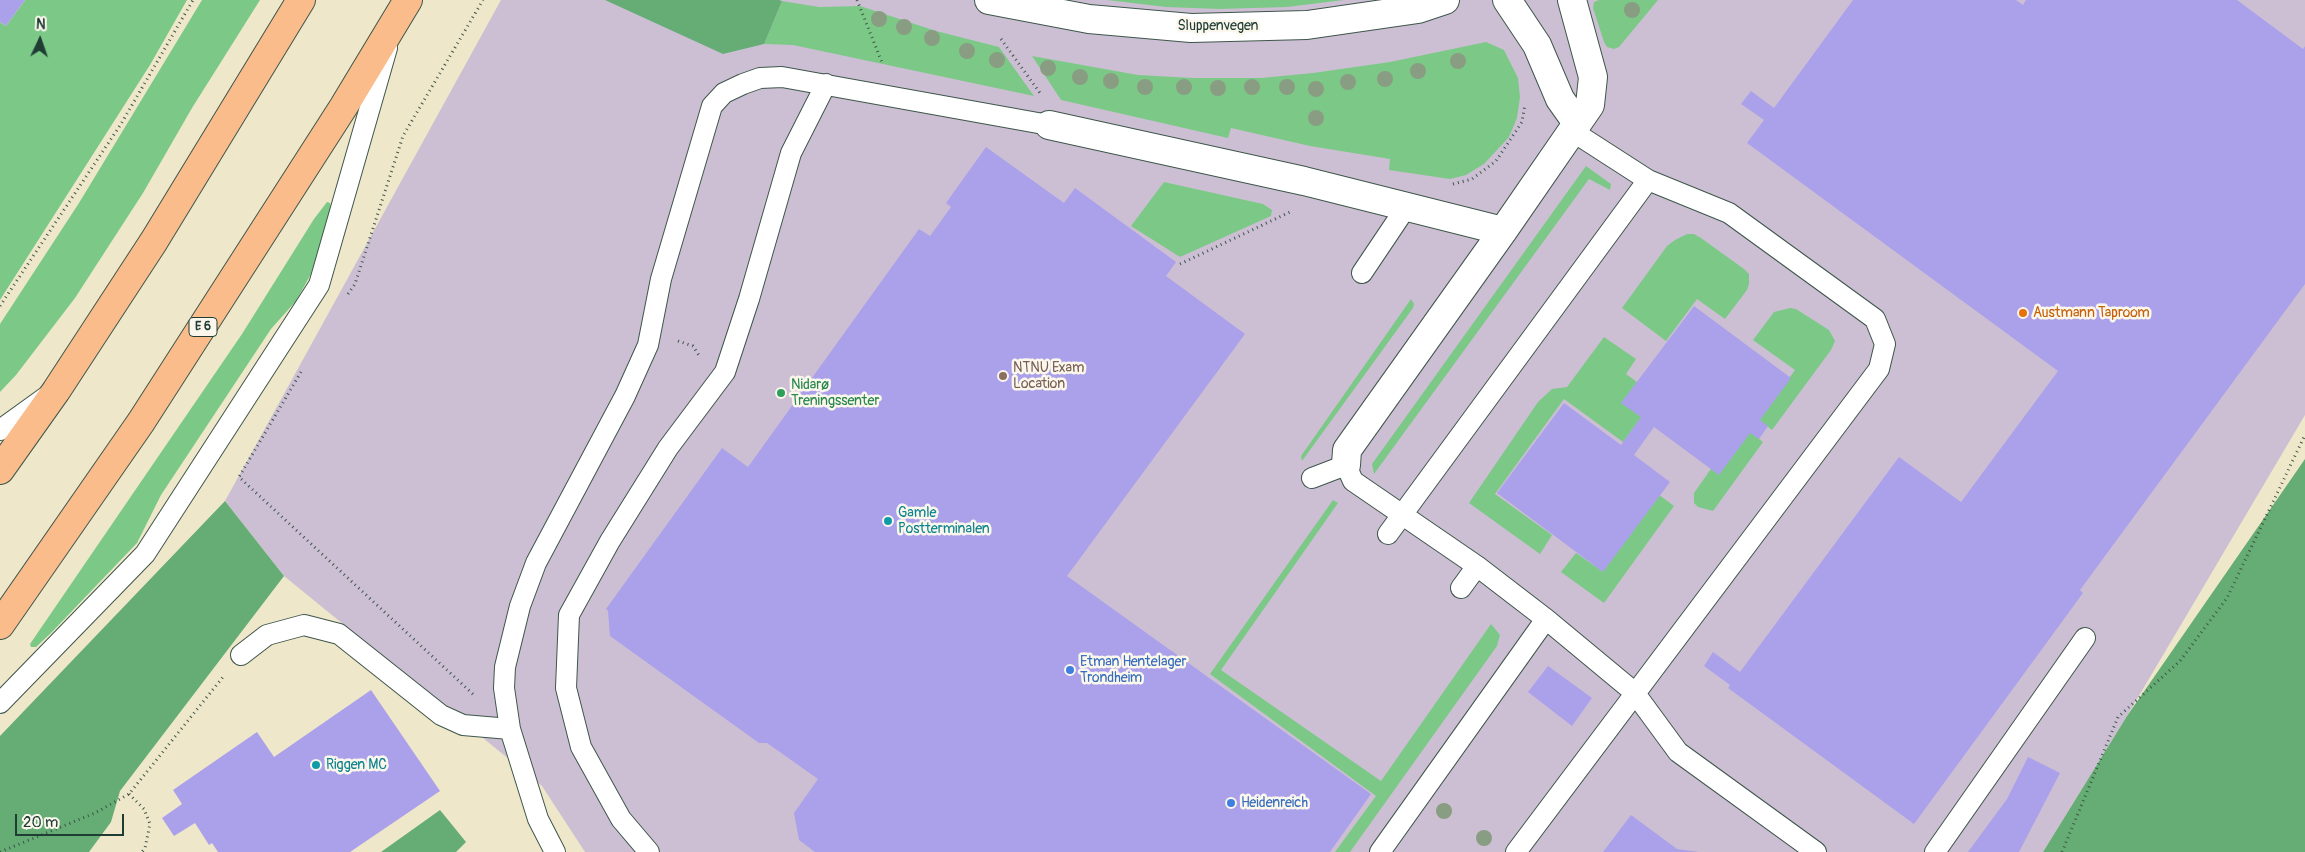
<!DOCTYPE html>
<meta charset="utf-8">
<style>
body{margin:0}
#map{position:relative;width:2305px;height:852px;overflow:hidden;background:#eee7ca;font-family:Pangolin,sans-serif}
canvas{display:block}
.north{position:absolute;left:15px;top:15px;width:50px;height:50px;-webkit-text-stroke:4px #fbf7ec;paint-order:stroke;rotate:3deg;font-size:14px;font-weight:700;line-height:20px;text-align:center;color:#1f3d34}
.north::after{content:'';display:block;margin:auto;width:18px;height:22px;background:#1f3d34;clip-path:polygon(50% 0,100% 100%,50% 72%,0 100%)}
.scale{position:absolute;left:15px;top:814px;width:109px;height:22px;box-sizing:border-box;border:2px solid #1f3d34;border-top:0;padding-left:6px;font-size:15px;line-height:18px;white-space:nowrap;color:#1f3d34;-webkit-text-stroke:4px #fbf7ec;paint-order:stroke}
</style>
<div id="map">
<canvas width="2305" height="852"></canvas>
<div class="north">N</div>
<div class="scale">20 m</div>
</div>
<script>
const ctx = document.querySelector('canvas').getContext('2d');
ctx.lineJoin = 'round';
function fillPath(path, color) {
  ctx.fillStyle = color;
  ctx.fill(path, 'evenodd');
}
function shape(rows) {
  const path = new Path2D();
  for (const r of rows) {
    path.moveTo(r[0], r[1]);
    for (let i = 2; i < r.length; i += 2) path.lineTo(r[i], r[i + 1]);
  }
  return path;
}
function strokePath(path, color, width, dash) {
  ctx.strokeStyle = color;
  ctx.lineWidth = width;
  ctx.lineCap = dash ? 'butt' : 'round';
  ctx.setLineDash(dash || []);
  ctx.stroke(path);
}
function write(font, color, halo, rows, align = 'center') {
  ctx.font = font + ' Pangolin,sans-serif';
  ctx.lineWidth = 5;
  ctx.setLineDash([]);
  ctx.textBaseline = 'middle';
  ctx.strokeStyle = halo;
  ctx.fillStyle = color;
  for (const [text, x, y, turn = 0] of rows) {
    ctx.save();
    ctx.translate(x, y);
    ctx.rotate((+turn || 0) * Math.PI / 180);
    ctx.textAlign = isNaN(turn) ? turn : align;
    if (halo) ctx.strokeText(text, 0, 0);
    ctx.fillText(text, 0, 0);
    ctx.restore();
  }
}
const industrial = shape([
 [501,0,2305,0,2305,415,2127,716,2043,852,585,852,542,786,284,576,225,501]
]);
const green = shape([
 [25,0,187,0,150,65,0,300,0,22,6,26],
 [202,0,260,0,192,108,143,193,75,298,16,375,0,392,0,324,79,203],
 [1107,0,1344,0,1287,7,1220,9,1166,7],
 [1599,0,1658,0,1619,47,1614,49,1607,47,1604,42,1593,8,1594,2],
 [782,1,819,7,860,6,936,31,999,47,1034,96,793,45,764,44],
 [1486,42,1504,50,1518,78,1520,97,1517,118,1509,137,1484,164,1466,175,1450,179,1389,170,1390,159,1310,146,1231,128,1228,138,1061,100,1032,56,1138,75,1193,78,1261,78,1313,73,1390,62],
 [1586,166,1611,184,1610,190,1589,179,1374,474,1372,464],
 [1164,182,1263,204,1272,210,1271,216,1180,257,1131,226],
 [327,202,330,203,331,208,311,274,296,301,271,329,161,495,137,543,51,633,36,647,31,647,30,644,242,334,314,219],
 [1687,234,1694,234,1701,238,1744,269,1749,274,1749,284,1747,290,1725,319,1697,299,1666,341,1622,308,1667,246,1675,240],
 [1411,299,1414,304,1413,308,1302,461,1301,456],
 [1790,308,1796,309,1829,330,1835,341,1831,350,1772,430,1759,420,1795,370,1753,340,1774,312],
 [1604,337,1636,359,1626,374,1637,382,1623,401,1642,416,1623,442,1564,399,1495,494,1552,535,1540,554,1469,503,1538,402,1552,389,1567,387],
 [1750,432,1763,442,1713,511,1698,507,1694,503,1694,493,1713,466],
 [1658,494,1674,506,1604,603,1561,572,1576,553,1602,571],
 [1333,500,1338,503,1221,670,1381,781,1491,624,1500,635,1497,646,1350,852,1335,852,1376,796,1210,674]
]);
const forest = shape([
 [605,0,779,0,782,1,764,44,723,54],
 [2305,459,2305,852,2043,852,2127,716],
 [225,501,284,576,120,791,111,822,89,852,0,852,0,736],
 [440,810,466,842,456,852,381,852]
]);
const building = shape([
 [0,0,25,0,6,26,0,22],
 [1853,0,2016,0,2023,5,2026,0,2237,0,2303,49,2305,46,2305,284,2080,590,2083,593,1914,824,1728,688,1730,685,1704,666,1713,652,1740,672,1899,457,1961,502,2058,371,1747,143,1764,120,1741,104,1751,91,1774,108],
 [986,147,1064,203,1075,188,1176,262,1166,276,1245,334,1067,576,1371,794,1330,852,815,852,799,840,794,813,818,779,767,743,759,743,610,636,608,611,606,609,722,448,748,467,919,229,930,236,951,207,946,203],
 [1694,306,1791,378,1760,420,1768,426,1759,439,1750,433,1719,475,1654,427,1634,455,1670,482,1603,572,1497,493,1564,403,1621,445,1641,417,1621,403],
 [1548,666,1592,698,1572,726,1528,692],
 [371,690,440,791,350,852,218,852,212,843,209,845,195,823,174,836,162,818,182,804,173,790,257,732,274,757],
 [2028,757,2060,773,2019,852,1968,852,2007,799],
 [1631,815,1677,849,1699,852,1603,852]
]);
const path = shape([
 [857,0,883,65],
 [1001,39,1040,93],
 [1453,184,1472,179,1496,161,1522,122,1525,104],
 [1180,264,1290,212],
 [348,294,355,284,403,136,483,0],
 [0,306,121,124,193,0],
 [678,341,693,346,700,357],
 [301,372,239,477,475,696],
 [129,794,144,809,150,824,145,848,142,852],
 [0,852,95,813,129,794,223,677],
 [2062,852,2118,717,2180,661,2227,598,2305,435]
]);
const service = shape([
 [1362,273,1407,206],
 [0,430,46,397],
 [1312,478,1346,465,1353,481,1477,566,1546,619,1634,692,1678,752,1816,852],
 [1388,534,1648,180],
 [1461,588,1477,566],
 [241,655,267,635,304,625,339,634,441,715,463,725,510,729],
 [0,703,145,554,319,285,387,48],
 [555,852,538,819,510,729,504,688,505,667,520,606,536,563,625,396,648,345,661,279,712,106,724,93,743,84,760,78,782,77,1049,125],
 [649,852,621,819,581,747,566,688,569,615,610,541,668,448,725,372,749,299,791,153,826,84],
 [1380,852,1546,619],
 [1516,852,1879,369,1885,344,1875,319,1729,213,1648,180,1572,131],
 [1935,852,2085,638]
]);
const minor = shape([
 [1507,0,1537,45,1560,99,1577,123],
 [1049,125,1304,181,1503,231],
 [1346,465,1347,450,1503,231,1590,105,1593,77,1572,0]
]);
const tertiary = shape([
 [989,0,1089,19,1191,28,1307,25,1418,9,1445,0]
]);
const trunk = shape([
 [0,470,56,391,154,241,301,0],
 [0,625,141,422,344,106,408,0]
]);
const trees = [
 [1632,10],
 [879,19],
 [904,27],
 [932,38],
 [967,51],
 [997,60],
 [1458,61],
 [1048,68],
 [1418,71],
 [1080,77],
 [1385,79],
 [1111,81],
 [1348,82],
 [1145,87],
 [1184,87],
 [1252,87],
 [1287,87],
 [1218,88],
 [1316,89],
 [1316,118],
 [1444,811],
 [1484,838]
];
const markers = [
 [2023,313,5,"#e8710a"],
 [1003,376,5,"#8d6e63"],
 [781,393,5,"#2e9e5b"],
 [888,521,5,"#0f9aa8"],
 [1070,670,5,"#3f7fe0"],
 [316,765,5,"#0f9aa8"],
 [1231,803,5,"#3f7fe0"]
];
const shields = [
 [203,327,28]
];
const shieldNames = [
 ["E 6",203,327]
];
const streetNames = [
 ["Sluppenvegen",1218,26]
];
const foodNames = [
 ["Austmann Taproom",2033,313]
];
const educationNames = [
 ["NTNU Exam",1013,368],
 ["Location",1013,384]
];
const leisureNames = [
 ["Nidarø",791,385],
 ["Treningssenter",791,401]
];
const cultureNames = [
 ["Gamle",898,513],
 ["Postterminalen",898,529],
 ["Riggen MC",326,765]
];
const shopNames = [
 ["Etman Hentelager",1080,662],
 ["Trondheim",1080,678],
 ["Heidenreich",1241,803]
];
fillPath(industrial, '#ccbfd4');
fillPath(green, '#7cc987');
fillPath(forest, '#65ad74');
fillPath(building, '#aba1ea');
strokePath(service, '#3e564a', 22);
strokePath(minor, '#3e564a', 30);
strokePath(tertiary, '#3e564a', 30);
strokePath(trunk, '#3e564a', 30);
strokePath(path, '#3e564a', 3, [1, 4]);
strokePath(service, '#fff', 20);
strokePath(minor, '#fff', 28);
strokePath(tertiary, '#fff', 28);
strokePath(trunk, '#fabc8b', 28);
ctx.fillStyle = '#899d83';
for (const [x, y] of trees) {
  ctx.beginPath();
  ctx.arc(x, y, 8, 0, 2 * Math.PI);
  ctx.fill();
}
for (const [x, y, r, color] of markers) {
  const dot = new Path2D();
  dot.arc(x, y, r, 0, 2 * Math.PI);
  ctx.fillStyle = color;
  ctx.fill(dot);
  strokePath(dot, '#fbf7ec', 2);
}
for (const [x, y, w] of shields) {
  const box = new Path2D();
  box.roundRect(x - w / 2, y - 9.5, w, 19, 4);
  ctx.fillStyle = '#fbf7ec';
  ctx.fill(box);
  strokePath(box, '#1f3d34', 1);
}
write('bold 12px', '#1f3d34', null, shieldNames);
write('14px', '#1f3d34', '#fbf7ec', streetNames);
write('14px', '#c56008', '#fbf7ec', foodNames, 'left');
write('14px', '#785e54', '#fbf7ec', educationNames, 'left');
write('14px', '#27864d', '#fbf7ec', leisureNames, 'left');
write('14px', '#0d838f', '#fbf7ec', cultureNames, 'left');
write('14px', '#366cbe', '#fbf7ec', shopNames, 'left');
</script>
